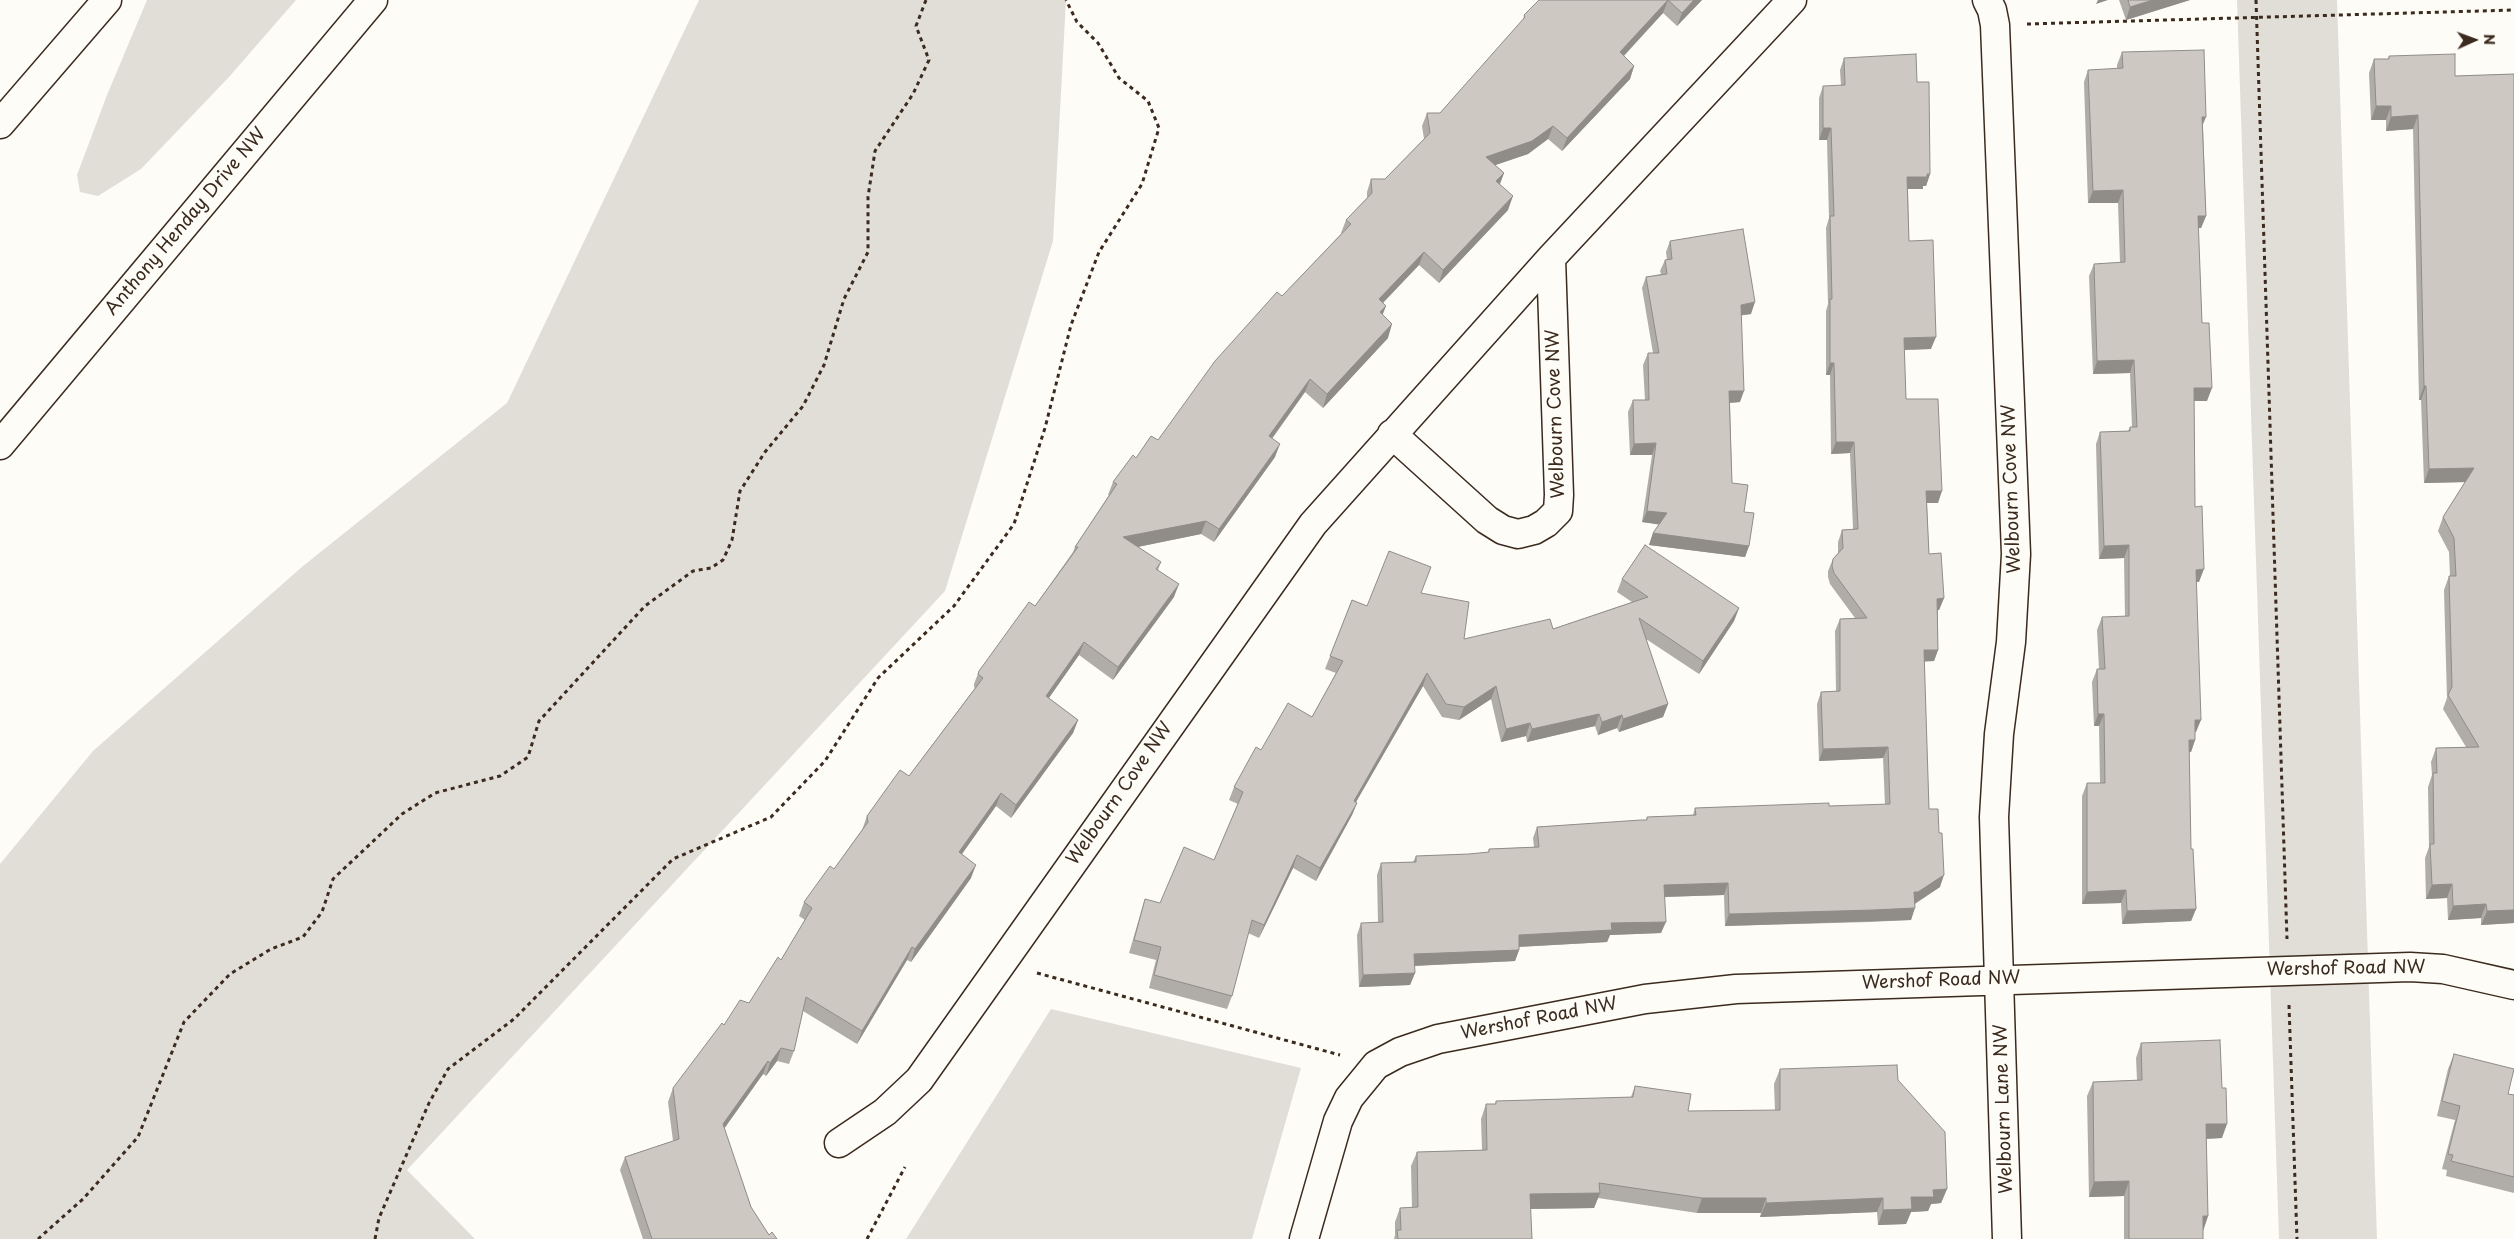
<!DOCTYPE html>
<style>
body{margin:0}
#map{position:relative;width:2514px;height:1239px;overflow:hidden;background:#fdfcf7;font-family:"Playpen Sans",sans-serif}
canvas{display:block}
.north{position:absolute;left:2449px;top:15px;width:50px;height:50px;-webkit-text-stroke:4px #fdfcf7;paint-order:stroke;rotate:88deg;font-size:14px;font-weight:700;line-height:20px;text-align:center;color:#3b2a1e}
.north::after{content:'';display:block;margin:auto;width:18px;height:22px;background:#3b2a1e;clip-path:polygon(50% 0,100% 100%,50% 72%,0 100%)}
</style>
<div id="map">
<canvas width="2514" height="1239"></canvas>
<div class="north">N</div>
</div>
<script>
const ctx = document.querySelector('canvas').getContext('2d');
ctx.lineJoin = 'round';
function fillPath(path, color) {
  ctx.fillStyle = color;
  ctx.fill(path, 'evenodd');
}
function shape(rows) {
  const path = new Path2D();
  for (const r of rows) {
    path.moveTo(r[0], r[1]);
    for (let i = 2; i < r.length; i += 2) path.lineTo(r[i], r[i + 1]);
  }
  return path;
}
function strokePath(path, color, width, dash) {
  ctx.strokeStyle = color;
  ctx.lineWidth = width;
  ctx.lineCap = dash ? 'butt' : 'round';
  ctx.setLineDash(dash || []);
  ctx.stroke(path);
}
function write(font, color, halo, rows, align = 'center') {
  ctx.font = font + ' "Playpen Sans",sans-serif';
  ctx.lineWidth = 4;
  ctx.setLineDash([]);
  ctx.textBaseline = 'middle';
  ctx.strokeStyle = halo;
  ctx.fillStyle = color;
  for (const [text, x, y, turn = 0] of rows) {
    ctx.save();
    ctx.translate(x, y);
    ctx.rotate((+turn || 0) * Math.PI / 180);
    ctx.textAlign = isNaN(turn) ? turn : align;
    if (halo) ctx.strokeText(text, 0, 0);
    ctx.fillText(text, 0, 0);
    ctx.restore();
  }
}
const green = shape([
 [147,0,296,0,229,77,141,169,98,196,80,192,77,175,107,95],
 [699,0,1066,0,1053,241,945,591,407,1170,475,1239,0,1239,0,864,93,751,303,566,507,403],
 [2237,0,2337,0,2377,1239,2279,1239],
 [1051,1009,1301,1068,1252,1239,906,1239]
]);
const path = shape([
 [2256,0,2287,939],
 [2027,24,2514,10],
 [1037,973,1340,1055],
 [2289,1005,2297,1239],
 [38,1239,83,1199,138,1137,184,1022,230,974,271,949,303,937,322,912,333,879,402,814,435,793,500,776,528,757,539,721,645,606,693,571,711,568,723,560,732,540,740,491,765,452,803,406,824,365,844,299,868,252,868,197,875,151,913,94,929,60,916,26,926,0],
 [375,1239,379,1218,429,1103,448,1069,514,1019,673,859,771,817,825,761,878,678,954,606,1014,524,1045,428,1071,325,1099,252,1142,184,1159,128,1148,101,1119,78,1098,43,1077,22,1066,0],
 [867,1239,905,1167]
]);
const street = shape([
 [1987,0,1992,10,1995,25,2016,554,2011,642,1999,734,1994,817,2007,1239],
 [1392,434,1487,520,1503,530,1518,534,1534,530,1546,523,1558,511,1559,495,1551,258],
 [839,1143,885,1112,919,1080,1313,524,1551,258,1792,0],
 [1304,1239,1338,1121,1349,1098,1376,1065,1400,1052,1438,1039,1645,999,1736,989,2410,967,2443,969,2514,985]
]);
const highway = shape([
 [0,124,107,0],
 [0,445,373,0]
]);
const wall = shape([
 [1539,0,1702,0,1677,26,1663,13,1624,56,1634,66,1630,79,1562,151,1548,139,1528,154,1495,165,1504,173,1500,184,1508,210,1439,283,1419,265,1383,303,1383,315,1388,338,1323,408,1305,392,1272,439,1275,457,1214,542,1201,534,1137,547,1161,562,1158,570,1174,597,1113,680,1079,655,1049,698,1078,720,1073,733,1011,818,996,806,962,854,971,878,911,962,907,960,857,1044,803,1011,794,1051,789,1064,777,1061,766,1076,763,1074,724,1129,751,1207,769,1235,777,1239,643,1239,620,1170,625,1157,673,1141,668,1102,673,1088,724,1025,749,1003,781,960,805,920,799,916,804,902,834,869,862,830,867,816,909,776,975,688,974,687,974,684,979,671,1035,606,1073,552,1075,547,1109,495,1108,495,1113,482,1136,458,1158,440,1282,296,1342,233,1341,233,1346,220,1367,198,1367,192,1371,179,1385,179,1424,139,1422,126,1427,113,1440,113,1523,20,1524,15],
 [2119,0,2190,0,2126,20],
 [2122,52,2203,126,2206,216,2201,228,2198,228,2202,323,2207,401,2194,401,2195,507,2199,582,2196,582,2196,732,2195,732,2195,740,2191,752,2189,752,2191,849,2196,909,2191,921,2122,924,2121,903,2082,904,2082,796,2087,783,2100,783,2099,726,2094,726,2092,682,2097,669,2099,669,2097,630,2102,617,2125,617,2124,558,2099,559,2096,444,2100,432,2128,431,2130,427,2132,427,2130,373,2093,374,2089,276,2094,264,2120,263,2118,203,2088,203,2084,82,2088,70,2117,69,2117,65],
 [2389,56,2455,76,2514,74,2514,923,2481,925,2481,918,2448,920,2447,898,2426,899,2425,858,2429,847,2428,787,2432,775,2431,762,2436,748,2466,747,2443,709,2447,698,2444,590,2449,576,2450,576,2449,552,2438,531,2443,517,2465,482,2424,483,2421,400,2419,400,2413,129,2386,131,2386,120,2371,120,2369,73,2374,59,2388,59],
 [1844,58,1917,82,1930,174,1926,186,1923,186,1923,189,1908,189,1909,241,1931,349,1904,350,1906,399,1938,503,1927,503,1929,554,1944,598,1939,610,1938,610,1938,650,1934,661,1924,661,1929,809,1940,887,1915,904,1911,920,1869,922,1725,926,1724,895,1665,897,1661,933,1610,935,1607,942,1519,947,1519,950,1515,961,1414,966,1415,973,1410,985,1359,987,1357,935,1361,923,1378,923,1377,875,1381,863,1413,862,1416,856,1469,854,1488,852,1489,849,1534,847,1533,838,1537,827,1646,820,1647,817,1693,815,1695,808,1829,806,1885,805,1883,758,1819,761,1817,704,1821,692,1836,691,1835,631,1840,619,1855,618,1830,584,1828,577,1828,571,1833,559,1838,553,1838,542,1842,530,1853,529,1850,453,1831,454,1830,375,1826,375,1826,311,1828,304,1826,228,1829,218,1827,140,1819,140,1819,98,1823,86,1841,86,1840,70],
 [1670,241,1751,314,1741,315,1740,402,1730,403,1732,483,1744,512,1749,546,1745,557,1649,545,1653,533,1659,524,1642,522,1652,455,1630,455,1628,412,1633,400,1645,400,1643,365,1648,353,1653,353,1642,288,1646,277,1661,274,1660,271,1665,260,1667,260,1666,252],
 [1622,579,1739,608,1734,621,1699,674,1646,639,1668,704,1663,717,1619,732,1617,728,1598,735,1595,726,1527,742,1526,736,1501,742,1491,699,1459,720,1442,717,1423,686,1356,802,1357,803,1352,815,1316,881,1293,868,1259,938,1248,933,1232,996,1227,1009,1149,988,1156,960,1129,953,1141,912,1145,899,1160,903,1214,860,1238,804,1229,800,1234,787,1261,750,1312,717,1336,673,1325,669,1352,600,1367,606,1421,593,1464,639,1553,629,1632,602,1617,592],
 [2141,1043,2222,1138,2206,1139,2208,1216,2203,1231,2203,1239,2124,1239,2124,1196,2089,1197,2087,1096,2093,1082,2137,1080,2136,1058],
 [2454,1054,2508,1094,2514,1095,2514,1193,2446,1176,2447,1170,2442,1169,2455,1120,2437,1116,2448,1069],
 [1780,1069,1898,1080,1947,1189,1941,1203,1931,1204,1928,1211,1911,1212,1906,1224,1878,1225,1877,1212,1760,1217,1761,1213,1697,1213,1598,1198,1594,1208,1530,1209,1532,1239,1394,1239,1395,1235,1395,1222,1400,1208,1412,1207,1411,1166,1417,1152,1482,1150,1481,1119,1486,1104,1495,1104,1496,1101,1631,1097,1635,1086,1688,1111,1775,1111,1774,1084]
]);
const shadedWall = shape([
 [1668,0,1663,13,1615,65,1620,52],
 [1694,0,1702,0,1677,26,1682,13],
 [2098,0,2108,0,2096,4],
 [2153,0,2190,0,2126,20,2130,7],
 [1634,66,1630,79,1562,151,1567,138],
 [2376,106,2391,106,2386,120,2371,120],
 [2418,115,2413,129,2386,131,2391,117],
 [2202,117,2206,117,2201,129],
 [1553,126,1548,139,1528,154,1481,170,1486,157],
 [1823,128,1831,128,1827,140,1819,140],
 [1504,173,1499,186,1496,181],
 [1930,174,1926,186,1923,186,1923,189,1903,189,1907,177],
 [2123,190,2118,203,2088,203,2093,191],
 [1513,196,1508,210,1439,283,1443,270],
 [2198,216,2206,216,2201,228,2193,228],
 [1424,252,1419,265,1374,312,1379,299],
 [1755,302,1751,314,1737,316,1741,305],
 [1386,306,1381,319,1380,312],
 [1392,324,1388,338,1323,408,1327,394],
 [1936,337,1931,349,1900,350,1904,338],
 [2134,360,2130,373,2093,374,2097,361],
 [1830,363,1834,363,1830,375,1826,375],
 [1310,379,1305,392,1264,449,1269,436],
 [2424,386,2426,386,2421,400,2419,400],
 [2194,388,2212,388,2207,401,2189,401],
 [1729,391,1744,391,1740,402,1725,403],
 [1836,442,1854,442,1850,453,1831,454],
 [1656,443,1652,455,1630,455,1634,444],
 [1280,444,1275,457,1214,542,1219,529],
 [2474,468,2469,482,2424,483,2429,469],
 [1926,491,1942,491,1938,503,1922,503],
 [1647,511,1667,513,1662,525,1642,522],
 [1206,521,1201,534,1118,551,1123,537],
 [1653,533,1749,546,1745,557,1649,545],
 [2129,545,2124,558,2099,559,2104,546],
 [2204,569,2199,582,2191,582,2196,570],
 [1179,584,1174,597,1113,680,1118,667],
 [1944,598,1939,610,1933,610,1937,599],
 [1739,608,1734,621,1699,674,1703,661],
 [1084,642,1079,655,1041,709,1046,696],
 [1924,650,1938,650,1934,661,1919,662],
 [1427,673,1423,686,1349,814,1354,801],
 [1496,686,1491,699,1459,720,1464,707],
 [1668,704,1663,717,1619,732,1623,719],
 [1599,714,1595,726,1527,742,1532,729],
 [2098,714,2104,714,2099,726,2094,726],
 [1622,715,1617,728,1598,735,1602,722],
 [1078,720,1073,733,1011,818,1016,805],
 [2195,720,2201,720,2196,732,2190,733],
 [1530,723,1526,736,1501,742,1506,729],
 [2189,740,2195,740,2191,752,2184,753],
 [1888,747,1883,758,1819,761,1823,749],
 [1001,793,996,806,954,865,959,852],
 [1357,803,1352,815,1316,881,1320,868],
 [1297,855,1293,868,1259,938,1264,925],
 [976,865,971,878,911,962,915,949],
 [1944,875,1940,887,1914,904,1914,892],
 [1728,883,1724,895,1660,897,1664,885],
 [2452,884,2447,898,2426,899,2432,885],
 [2126,890,2121,903,2082,904,2087,892],
 [2486,904,2481,918,2448,920,2453,906],
 [1915,908,1911,920,1725,926,1729,914],
 [2196,909,2191,921,2122,924,2127,911],
 [2514,910,2514,923,2481,925,2487,911],
 [1666,922,1661,933,1610,935,1607,942,1515,947,1519,935,1611,923],
 [912,947,907,960,857,1044,862,1031],
 [1519,950,1515,961,1410,966,1414,954],
 [1415,973,1410,985,1359,987,1363,975],
 [781,1048,777,1061,766,1076,770,1063],
 [768,1061,763,1074,718,1137,723,1124],
 [2206,1124,2227,1124,2222,1138,2200,1139],
 [2129,1181,2124,1196,2089,1197,2094,1182],
 [1947,1189,1941,1203,1931,1204,1928,1211,1911,1212,1906,1224,1878,1225,1883,1210,1911,1197,1933,1190],
 [1600,1193,1594,1208,1524,1209,1530,1194],
 [1702,1198,1766,1198,1761,1213,1697,1213],
 [1883,1198,1877,1212,1760,1217,1766,1203],
 [2203,1216,2208,1216,2203,1231]
]);
const building = shape([
 [1539,0,1668,0,1620,52,1634,66,1567,138,1553,126,1532,141,1486,157,1504,173,1496,181,1513,196,1443,270,1424,252,1379,299,1386,306,1380,312,1392,324,1327,394,1310,379,1269,436,1280,444,1219,529,1206,521,1123,537,1161,562,1156,569,1179,584,1118,667,1084,642,1046,696,1078,720,1016,805,1001,793,959,852,976,865,915,949,912,947,862,1031,806,997,794,1051,781,1048,770,1063,768,1061,723,1124,751,1207,769,1235,772,1232,777,1239,652,1239,625,1157,679,1139,673,1088,722,1023,724,1025,740,1000,749,1003,778,957,781,960,812,908,804,902,830,866,834,869,868,822,867,816,900,770,909,776,983,678,978,674,979,671,1029,602,1035,606,1078,547,1075,547,1117,484,1113,482,1133,455,1136,458,1151,436,1158,440,1215,361,1277,292,1282,296,1351,224,1346,220,1372,193,1371,179,1385,179,1430,133,1427,113,1440,113,1525,17,1524,15,1539,0],
 [1668,0,1694,0,1682,13,1668,0],
 [2128,0,2153,0,2130,7,2128,0],
 [2204,50,2206,117,2202,117,2206,216,2198,216,2202,323,2209,323,2212,388,2194,388,2195,507,2202,506,2204,569,2196,570,2201,720,2195,720,2195,740,2189,740,2191,849,2193,849,2196,909,2127,911,2126,890,2087,892,2087,783,2105,783,2104,714,2098,714,2097,669,2105,669,2102,617,2129,616,2129,545,2104,546,2100,432,2130,431,2130,427,2137,427,2134,360,2097,361,2094,264,2125,262,2123,190,2093,191,2088,70,2123,68,2122,52,2204,50],
 [1916,54,1917,82,1929,82,1930,174,1927,174,1927,177,1907,177,1909,241,1933,240,1936,337,1904,338,1906,399,1938,399,1942,491,1926,491,1929,554,1941,553,1944,598,1937,599,1938,650,1924,650,1929,809,1938,809,1939,833,1942,833,1944,875,1918,892,1914,892,1915,908,1873,910,1729,914,1728,883,1664,885,1666,922,1611,923,1612,930,1519,935,1519,950,1414,954,1415,973,1363,975,1361,923,1383,922,1381,863,1416,862,1416,856,1469,854,1489,852,1489,849,1539,847,1537,827,1641,820,1647,820,1647,817,1696,815,1695,808,1829,803,1829,806,1890,804,1888,747,1823,749,1821,692,1840,691,1840,619,1867,618,1834,573,1832,566,1833,559,1843,548,1842,530,1858,529,1854,442,1836,442,1834,363,1830,363,1830,299,1832,299,1830,216,1834,216,1831,128,1823,128,1823,86,1845,85,1844,58,1916,54],
 [2455,54,2455,76,2514,74,2514,910,2487,911,2486,904,2453,906,2452,884,2432,885,2430,844,2434,844,2433,773,2437,773,2436,748,2479,747,2448,695,2452,687,2449,576,2456,576,2454,538,2443,517,2474,468,2429,469,2426,386,2424,386,2418,115,2391,117,2391,106,2376,106,2374,59,2389,59,2389,56,2455,54],
 [1743,229,1755,302,1741,305,1744,391,1729,391,1732,483,1748,485,1744,512,1754,513,1749,546,1653,533,1667,513,1647,511,1656,443,1634,444,1633,400,1649,400,1648,353,1659,353,1646,277,1667,274,1665,260,1672,259,1670,241,1743,229],
 [1645,545,1739,608,1703,661,1639,618,1668,704,1623,719,1622,715,1602,722,1599,714,1532,729,1530,723,1506,729,1496,686,1464,707,1446,704,1427,673,1354,801,1357,803,1320,868,1297,855,1264,925,1252,920,1232,996,1154,975,1161,947,1134,940,1145,899,1160,903,1184,847,1214,860,1243,792,1234,787,1256,747,1261,750,1288,703,1312,717,1343,661,1330,656,1352,600,1367,606,1389,551,1431,567,1421,593,1469,602,1464,639,1550,619,1553,629,1648,597,1622,579,1645,545],
 [2220,1040,2222,1088,2226,1088,2227,1124,2206,1124,2208,1216,2203,1216,2203,1239,2129,1239,2129,1181,2094,1182,2093,1082,2142,1080,2141,1043,2220,1040],
 [2454,1054,2514,1069,2508,1094,2514,1095,2514,1177,2451,1161,2453,1155,2448,1154,2460,1106,2442,1101,2454,1054],
 [1897,1065,1898,1080,1945,1132,1947,1189,1933,1190,1934,1197,1911,1197,1912,1209,1883,1210,1883,1198,1766,1203,1766,1198,1702,1198,1599,1183,1600,1193,1530,1194,1532,1239,1398,1239,1397,1230,1401,1230,1400,1208,1418,1207,1417,1152,1487,1150,1486,1104,1496,1104,1496,1101,1633,1097,1635,1086,1691,1094,1688,1111,1780,1110,1780,1069,1897,1065]
]);
const streetNames = [
 ["Anthony Henday Drive NW",186,222,-50],
 ["Welbourn Cove NW",1556,414,-92],
 ["Welbourn Cove NW",2012,489,-92],
 ["Welbourn Cove NW",1120,794,-55],
 ["Wershof Road NW",2346,969,-1],
 ["Wershof Road NW",1941,981,-2],
 ["Wershof Road NW",1539,1019,-11],
 ["Welbourn Lane NW",2004,1109,-92]
];
fillPath(green, '#e1ded7');
strokePath(street, '#3b2a1e', 31);
strokePath(highway, '#3b2a1e', 31);
strokePath(path, '#3b2a1e', 3, [4, 4]);
strokePath(street, '#fdfcf7', 28);
strokePath(highway, '#fdfcf7', 28);
fillPath(wall, '#b0aca7');
fillPath(shadedWall, '#908c88');
fillPath(building, '#cdc8c2');
strokePath(building, '#908c88', 1);
write('18px', '#3b2a1e', '#fdfcf7', streetNames);
</script>
